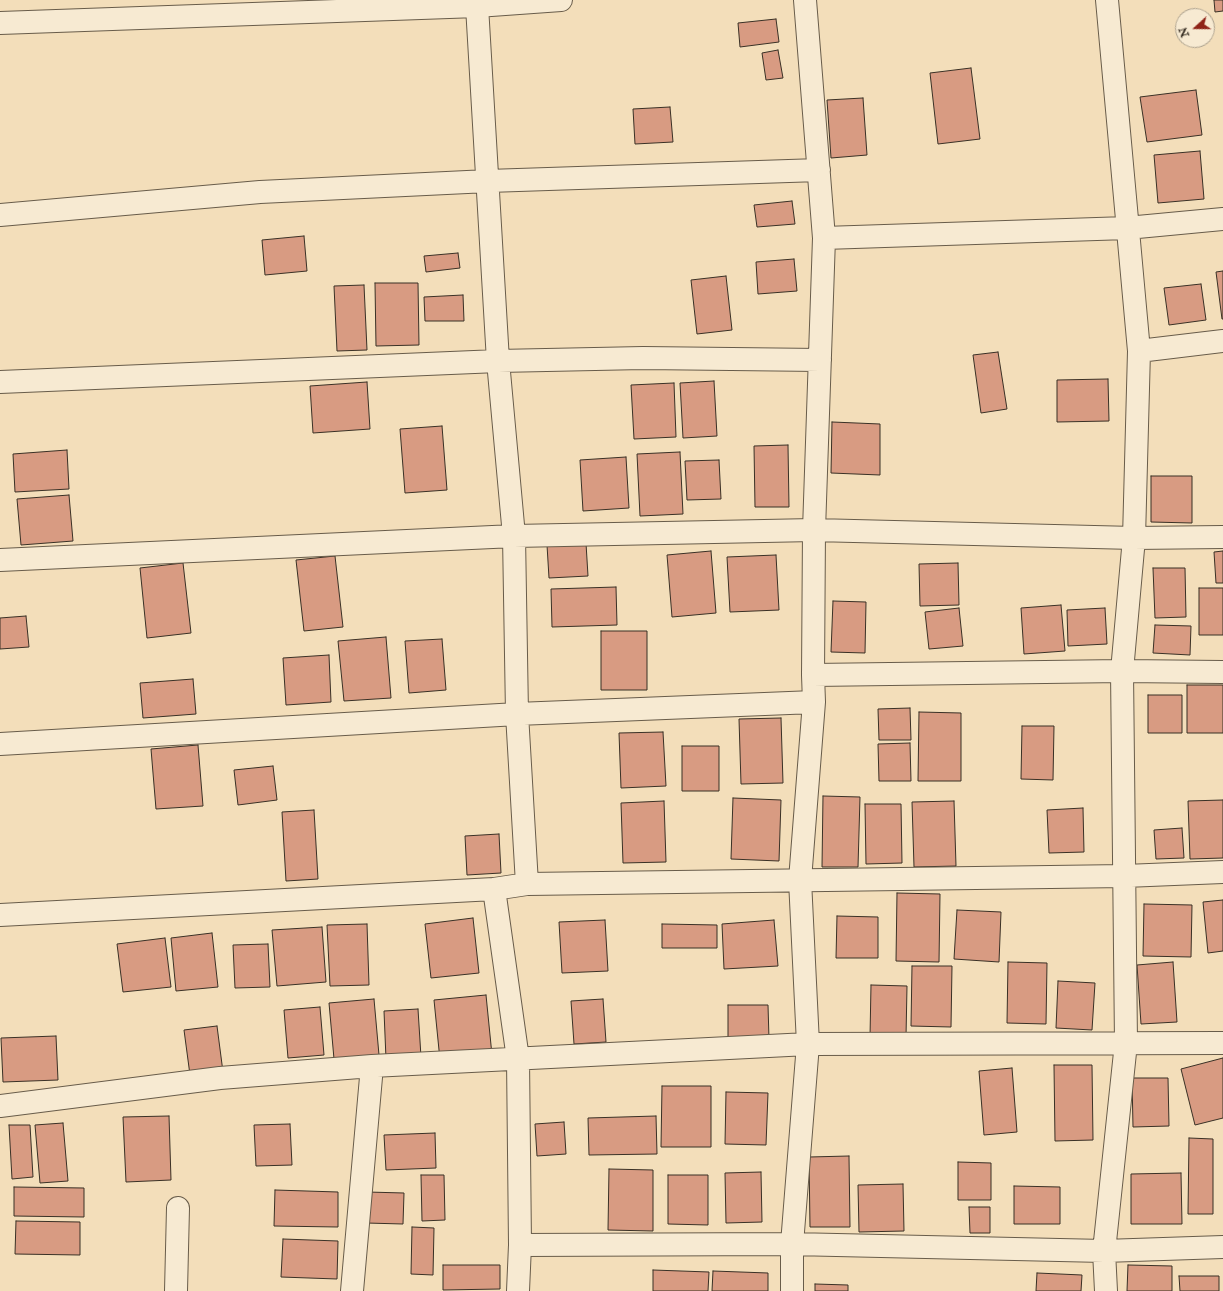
<!DOCTYPE html>
<style>
body{margin:0}
#map{position:relative;width:1223px;height:1291px;overflow:hidden;background:#f3deba;font-family:"IM FELL Double Pica",serif}
canvas{display:block}
.north{position:absolute;left:1175px;top:8px;width:40px;height:40px;box-sizing:border-box;background:#f7ead2;border:1px solid #aba08d;border-radius:50%;rotate:249deg;font-size:11px;font-weight:700;line-height:16px;text-align:center;color:#393025}
.north::after{content:'';display:block;margin:auto;width:14px;height:18px;background:#8f2418;clip-path:polygon(50% 0,100% 100%,50% 72%,0 100%)}
</style>
<div id="map">
<canvas width="1223" height="1291"></canvas>
<div class="north">N</div>
</div>
<script>
const ctx = document.querySelector('canvas').getContext('2d');
ctx.lineJoin = 'round';
function fillPath(path, color) {
  ctx.fillStyle = color;
  ctx.fill(path, 'evenodd');
}
function shape(rows) {
  const path = new Path2D();
  for (const r of rows) {
    path.moveTo(r[0], r[1]);
    for (let i = 2; i < r.length; i += 2) path.lineTo(r[i], r[i + 1]);
  }
  return path;
}
function strokePath(path, color, width, dash) {
  ctx.strokeStyle = color;
  ctx.lineWidth = width;
  ctx.lineCap = dash ? 'butt' : 'round';
  ctx.setLineDash(dash || []);
  ctx.stroke(path);
}
const building = shape([
 [1214,0,1223,0,1223,11,1215,12,1214,0],
 [776,19,779,42,740,47,738,23,776,19],
 [778,50,783,78,766,80,762,53,778,50],
 [971,68,980,139,938,144,930,73,971,68],
 [1196,90,1202,135,1147,142,1140,97,1196,90],
 [863,98,867,155,831,158,827,100,863,98],
 [670,107,673,142,635,144,633,109,670,107],
 [1200,151,1204,199,1158,203,1154,155,1200,151],
 [792,201,795,224,757,227,754,205,792,201],
 [304,236,307,271,265,275,262,240,304,236],
 [458,253,460,268,426,272,424,256,458,253],
 [794,259,797,291,758,294,756,262,794,259],
 [1223,271,1223,319,1222,319,1216,272,1223,271],
 [726,276,732,330,697,334,691,280,726,276],
 [375,283,418,283,419,345,376,346,375,283],
 [1201,284,1206,320,1169,325,1164,288,1201,284],
 [364,285,367,350,337,351,334,286,364,285],
 [463,295,464,321,425,321,424,297,463,295],
 [998,352,1007,409,981,413,973,355,998,352],
 [1108,379,1109,421,1057,422,1057,380,1108,379],
 [714,381,717,436,683,438,680,383,714,381],
 [367,382,370,429,313,433,310,386,367,382],
 [674,383,676,437,634,439,631,385,674,383],
 [832,422,880,424,880,475,831,473,832,422],
 [442,426,447,490,405,493,400,429,442,426],
 [788,445,789,507,755,507,754,446,788,445],
 [67,450,69,489,15,492,13,454,67,450],
 [680,452,683,514,640,516,637,454,680,452],
 [626,457,629,508,583,511,580,460,626,457],
 [719,460,721,499,687,500,685,461,719,460],
 [1151,476,1192,476,1192,523,1151,522,1151,476],
 [69,495,73,541,21,545,17,499,69,495],
 [586,543,588,576,549,578,547,545,586,543],
 [711,551,716,613,672,617,667,555,711,551],
 [1223,551,1223,583,1216,583,1214,552,1223,551],
 [776,555,779,610,730,612,727,557,776,555],
 [335,556,343,627,304,631,296,560,335,556],
 [183,563,191,633,147,638,140,568,183,563],
 [958,563,959,605,920,606,919,564,958,563],
 [1153,568,1185,568,1186,617,1155,618,1153,568],
 [616,587,617,625,552,627,551,589,616,587],
 [1199,588,1223,588,1223,635,1199,635,1199,588],
 [833,601,866,602,865,653,831,652,833,601],
 [1061,605,1065,651,1024,654,1021,608,1061,605],
 [959,608,963,646,929,649,925,612,959,608],
 [1105,608,1107,644,1068,646,1067,610,1105,608],
 [26,616,29,647,0,649,0,618,26,616],
 [1155,625,1191,626,1190,655,1153,653,1155,625],
 [601,631,647,631,647,690,601,690,601,631],
 [386,637,391,698,344,701,338,641,386,637],
 [442,639,446,690,409,693,405,641,442,639],
 [329,655,331,702,286,705,283,658,329,655],
 [193,679,196,714,143,718,140,683,193,679],
 [1187,685,1223,685,1223,733,1187,733,1187,685],
 [1148,695,1182,695,1182,733,1148,733,1148,695],
 [910,708,911,740,879,740,878,709,910,708],
 [919,712,961,713,961,781,918,781,919,712],
 [781,718,783,783,741,784,739,719,781,718],
 [1022,726,1054,726,1053,780,1021,779,1022,726],
 [663,732,666,786,621,788,619,733,663,732],
 [910,743,911,781,879,781,878,744,910,743],
 [198,745,203,806,156,809,151,749,198,745],
 [682,746,719,746,719,791,682,791,682,746],
 [273,766,277,800,238,805,234,770,273,766],
 [823,796,860,797,858,867,822,867,823,796],
 [733,798,781,800,779,861,731,859,733,798],
 [1223,800,1223,858,1190,859,1188,801,1223,800],
 [664,801,666,862,623,863,621,803,664,801],
 [954,801,956,866,914,867,912,802,954,801],
 [865,804,901,804,902,863,866,864,865,804],
 [1083,808,1084,852,1049,853,1047,810,1083,808],
 [314,810,318,879,286,881,282,812,314,810],
 [1182,828,1184,858,1156,859,1154,830,1182,828],
 [499,834,501,873,467,875,465,836,499,834],
 [897,893,940,894,939,962,896,961,897,893],
 [1223,900,1223,951,1208,953,1203,902,1223,900],
 [1144,904,1192,905,1191,957,1143,956,1144,904],
 [957,910,1001,912,999,962,954,959,957,910],
 [837,916,878,917,878,958,836,958,837,916],
 [473,918,479,973,431,978,425,924,473,918],
 [605,920,608,971,562,973,559,922,605,920],
 [774,920,778,966,724,969,722,924,774,920],
 [367,924,369,985,330,986,327,925,367,924],
 [662,924,717,925,717,948,662,948,662,924],
 [322,927,326,982,277,986,272,930,322,927],
 [212,933,218,987,176,991,171,938,212,933],
 [165,938,171,987,123,992,117,944,165,938],
 [268,944,270,987,235,988,233,945,268,944],
 [1008,962,1047,963,1046,1024,1007,1023,1008,962],
 [1173,962,1177,1022,1141,1024,1137,965,1173,962],
 [912,966,952,966,951,1027,911,1026,912,966],
 [1058,981,1095,983,1092,1030,1056,1028,1058,981],
 [871,985,907,986,906,1037,870,1037,871,985],
 [486,995,492,1055,440,1060,434,1000,486,995],
 [374,999,379,1055,334,1059,329,1003,374,999],
 [603,999,606,1042,574,1044,571,1001,603,999],
 [728,1005,768,1005,769,1039,728,1039,728,1005],
 [320,1007,324,1055,288,1058,284,1010,320,1007],
 [418,1009,421,1057,386,1059,384,1011,418,1009],
 [217,1026,223,1072,190,1075,184,1030,217,1026],
 [56,1036,58,1080,3,1082,1,1038,56,1036],
 [1223,1058,1223,1118,1195,1125,1181,1069,1223,1058],
 [1054,1065,1092,1065,1093,1140,1055,1141,1054,1065],
 [1012,1068,1017,1132,984,1135,979,1071,1012,1068],
 [1132,1078,1168,1078,1169,1126,1133,1127,1132,1078],
 [662,1086,711,1086,711,1147,661,1147,662,1086],
 [726,1092,768,1093,766,1145,725,1144,726,1092],
 [169,1116,171,1180,126,1182,123,1117,169,1116],
 [656,1116,657,1154,589,1155,588,1118,656,1116],
 [564,1122,566,1154,537,1156,535,1124,564,1122],
 [63,1123,68,1181,40,1183,35,1125,63,1123],
 [290,1124,292,1165,256,1166,254,1125,290,1124],
 [9,1125,30,1125,33,1177,12,1179,9,1125],
 [435,1133,436,1168,386,1170,384,1135,435,1133],
 [1189,1138,1213,1139,1213,1214,1188,1214,1189,1138],
 [849,1156,850,1227,810,1227,809,1157,849,1156],
 [958,1162,991,1163,991,1200,958,1200,958,1162],
 [609,1169,653,1170,653,1231,608,1230,609,1169],
 [761,1172,762,1222,726,1223,725,1173,761,1172],
 [1181,1173,1182,1224,1131,1224,1131,1174,1181,1173],
 [421,1175,444,1175,445,1220,422,1221,421,1175],
 [668,1175,708,1175,708,1225,668,1224,668,1175],
 [903,1184,904,1231,859,1232,858,1185,903,1184],
 [1014,1186,1060,1187,1060,1224,1014,1224,1014,1186],
 [14,1187,84,1188,84,1217,14,1216,14,1187],
 [275,1190,338,1192,338,1227,274,1226,275,1190],
 [367,1192,404,1193,403,1224,366,1223,367,1192],
 [969,1207,990,1207,990,1233,970,1233,969,1207],
 [16,1221,80,1222,80,1255,15,1254,16,1221],
 [412,1227,434,1228,433,1275,411,1274,412,1227],
 [283,1239,338,1241,337,1279,281,1277,283,1239],
 [443,1265,500,1265,500,1289,443,1290,443,1265],
 [1128,1265,1172,1266,1172,1291,1127,1291,1128,1265],
 [653,1270,709,1272,708,1291,653,1291,653,1270],
 [713,1271,768,1273,768,1291,712,1291,713,1271],
 [1037,1273,1082,1275,1081,1291,1036,1291,1037,1273],
 [1179,1276,1219,1276,1219,1291,1180,1291,1179,1276],
 [815,1284,848,1285,848,1291,815,1291,815,1284]
]);
const minor = shape([
 [0,23,477,6,477,0],
 [0,215,260,192,488,181,819,170],
 [824,238,1127,228,1223,219],
 [1139,351,1223,341],
 [0,382,498,361,643,358,820,360],
 [0,560,514,536,814,530,1134,538,1223,537],
 [813,675,1122,671,1223,672],
 [0,744,517,714,814,702],
 [527,884,1125,876,1223,872],
 [0,915,494,889],
 [0,1106,220,1078,372,1066,808,1044,1223,1043],
 [520,1245,792,1244,1104,1251,1223,1247],
 [176,1291,178,1208],
 [352,1291,372,1066],
 [518,1291,520,1245,518,1059,494,889,527,884,517,714,514,536,498,361,477,6,561,0],
 [792,1291,792,1244,808,1044,800,880,814,702,813,675,814,530,824,238,805,0],
 [1106,1291,1104,1251,1126,1043,1122,671,1134,538,1139,351,1107,0]
]);
fillPath(building, '#d89b82');
strokePath(building, '#393025', 1);
strokePath(minor, '#685c4a', 24);
strokePath(minor, '#f7ead2', 22);
</script>
